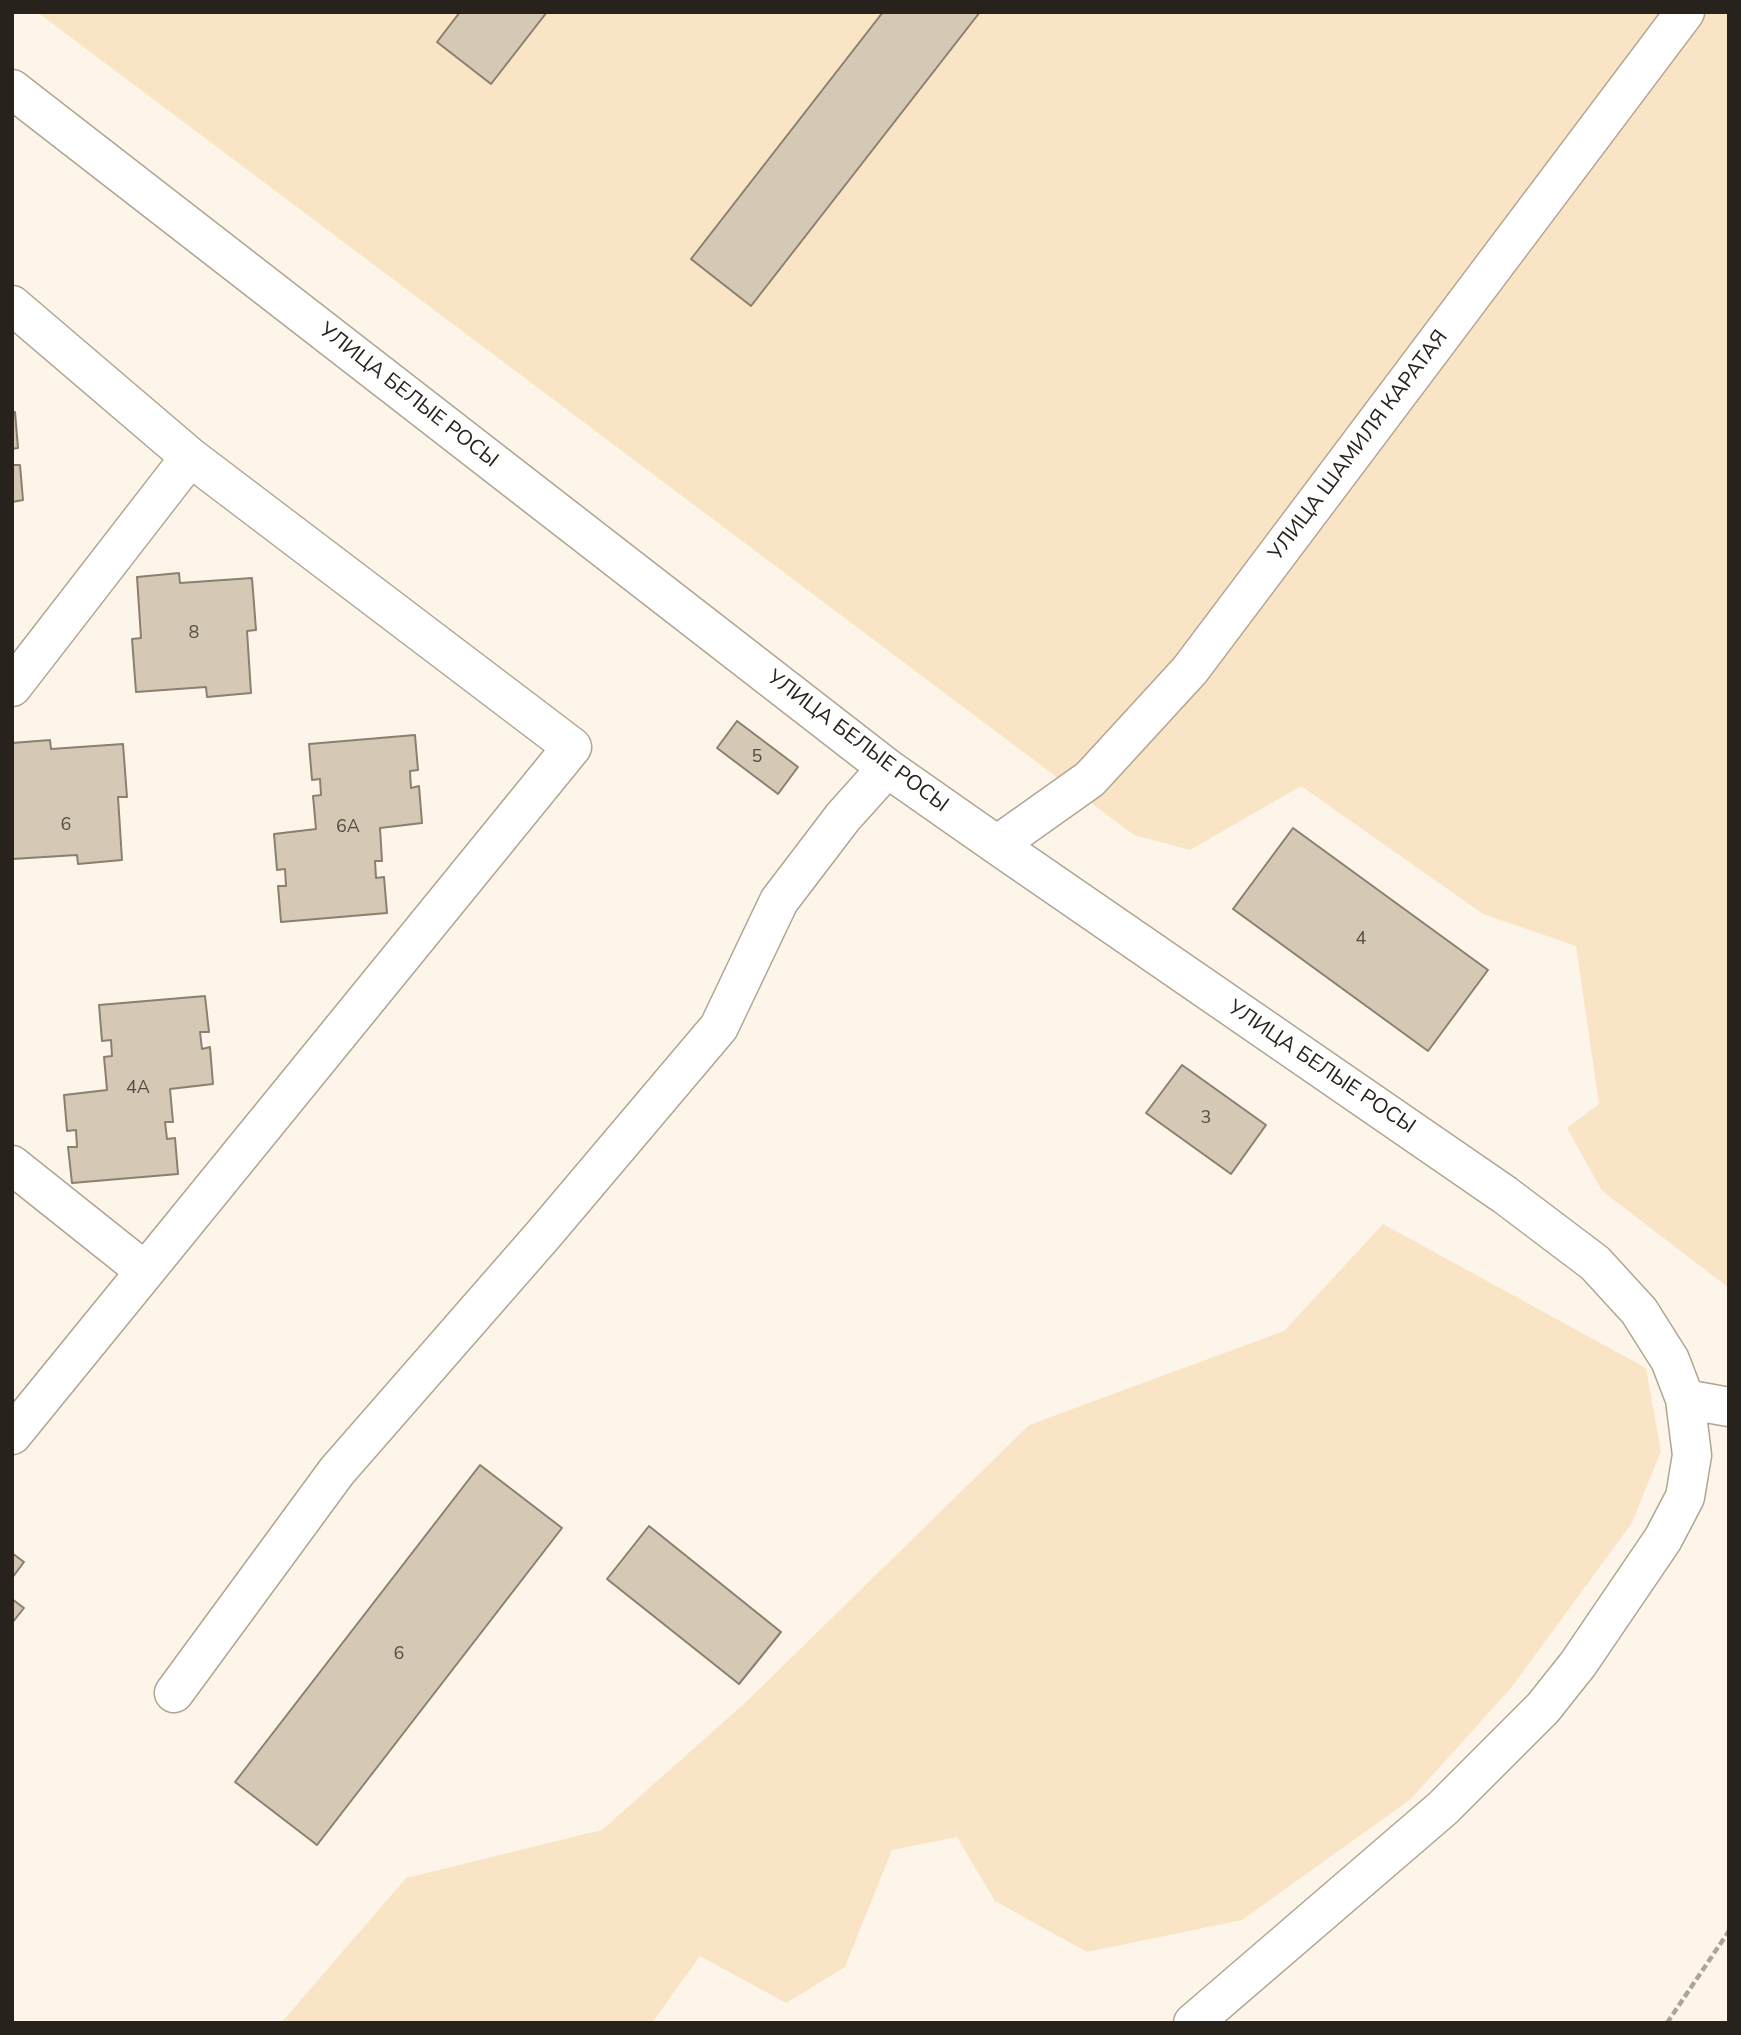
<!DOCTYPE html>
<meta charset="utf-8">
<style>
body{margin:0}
#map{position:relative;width:1741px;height:2035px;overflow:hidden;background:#fef5ea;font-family:"Nunito Sans",sans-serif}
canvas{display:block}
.frame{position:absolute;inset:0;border:14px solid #27221b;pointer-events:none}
</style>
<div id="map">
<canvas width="1741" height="2035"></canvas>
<div class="frame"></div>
</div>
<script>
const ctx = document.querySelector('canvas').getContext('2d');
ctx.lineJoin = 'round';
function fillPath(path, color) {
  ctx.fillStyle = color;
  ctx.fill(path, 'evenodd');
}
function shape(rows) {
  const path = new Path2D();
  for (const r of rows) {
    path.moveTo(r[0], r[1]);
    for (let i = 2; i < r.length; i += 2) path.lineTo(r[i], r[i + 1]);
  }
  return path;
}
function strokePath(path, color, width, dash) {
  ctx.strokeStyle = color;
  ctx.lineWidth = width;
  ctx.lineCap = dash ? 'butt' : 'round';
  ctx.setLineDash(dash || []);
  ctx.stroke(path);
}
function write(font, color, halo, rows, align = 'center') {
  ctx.font = font + ' "Nunito Sans",sans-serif';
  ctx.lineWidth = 6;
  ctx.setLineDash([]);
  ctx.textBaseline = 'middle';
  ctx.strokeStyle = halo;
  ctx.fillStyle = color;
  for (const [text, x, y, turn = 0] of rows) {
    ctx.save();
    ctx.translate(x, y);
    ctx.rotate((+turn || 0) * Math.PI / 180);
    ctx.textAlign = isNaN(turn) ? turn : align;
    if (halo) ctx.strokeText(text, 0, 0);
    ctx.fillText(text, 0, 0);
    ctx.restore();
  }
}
const green = shape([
 [37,12,1729,12,1729,1288,1602,1191,1567,1128,1599,1104,1576,946,1483,914,1301,786,1190,850,1134,835],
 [1383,1224,1646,1368,1661,1451,1632,1523,1511,1688,1411,1799,1242,1920,1087,1952,995,1901,957,1837,892,1850,845,1967,786,2003,700,1956,652,2023,281,2023,406,1878,602,1830,747,1701,1029,1425,1284,1331]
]);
const building = shape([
 [460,12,547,12,491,84,437,42,460,12],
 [883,12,980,12,751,306,691,259,883,12],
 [12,412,15,412,18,448,12,449,12,412],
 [12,465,20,465,23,500,12,502,12,465],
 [179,573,180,583,252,578,256,630,247,631,251,693,207,697,206,687,136,692,132,639,141,638,137,577,179,573],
 [737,721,798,767,778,794,717,748,737,721],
 [415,735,418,770,410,771,411,788,419,786,422,823,380,828,382,861,375,861,376,878,384,877,387,913,281,922,278,886,286,886,285,869,277,870,274,834,316,829,313,796,321,795,320,779,312,780,309,744,415,735],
 [50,740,51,749,123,744,127,797,118,797,122,860,78,864,77,855,12,859,12,743,50,740],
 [1293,828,1488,970,1428,1051,1233,909,1293,828],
 [205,996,209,1032,200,1032,202,1049,210,1047,213,1084,170,1089,173,1122,165,1122,167,1139,175,1138,178,1174,72,1183,68,1147,77,1147,76,1130,67,1131,64,1095,107,1090,104,1057,112,1056,111,1040,102,1041,99,1005,205,996],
 [1182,1065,1266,1125,1231,1174,1146,1113,1182,1065],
 [480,1465,562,1528,317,1845,235,1782,480,1465],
 [649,1526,781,1632,739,1684,607,1579,649,1526],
 [12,1553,24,1562,12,1578,12,1553],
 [12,1599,24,1608,12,1623,12,1599]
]);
const path = shape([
 [1667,2023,1729,1931]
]);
const minor = shape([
 [12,89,887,768,997,845,1505,1195,1595,1263,1639,1311,1670,1360,1685,1399,1692,1455,1685,1497,1663,1539,1578,1664,1543,1708,1443,1808,1193,2023],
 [12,305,190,457,572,747,12,1435],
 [12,687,190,457],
 [997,845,1090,779,1190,670,1685,12],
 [12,1165,145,1271],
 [1685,1399,1729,1407],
 [174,1693,337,1471,544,1234,719,1027,779,901,843,817,887,768]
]);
const numberNames = [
 ["8",194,634],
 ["5",757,758],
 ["6",66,826],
 ["6А",348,828],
 ["4",1361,940],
 ["4А",138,1089],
 ["3",1206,1119],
 ["6",399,1655]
];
const streetNames = [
 ["УЛИЦА БЕЛЫЕ РОСЫ",408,396,38],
 ["УЛИЦА ШАМИЛЯ КАРАТАЯ",1359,446,-53],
 ["УЛИЦА БЕЛЫЕ РОСЫ",857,742,37],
 ["УЛИЦА БЕЛЫЕ РОСЫ",1321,1068,34]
];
fillPath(green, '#f9e4c5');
fillPath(building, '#d5c8b5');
strokePath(building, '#8b7f6e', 2);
strokePath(minor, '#b1a492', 41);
strokePath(path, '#aba49a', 4.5, [7, 3.5]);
strokePath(minor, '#fff', 38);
write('18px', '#524c42', null, numberNames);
write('21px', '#27221b', '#fff', streetNames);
</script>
